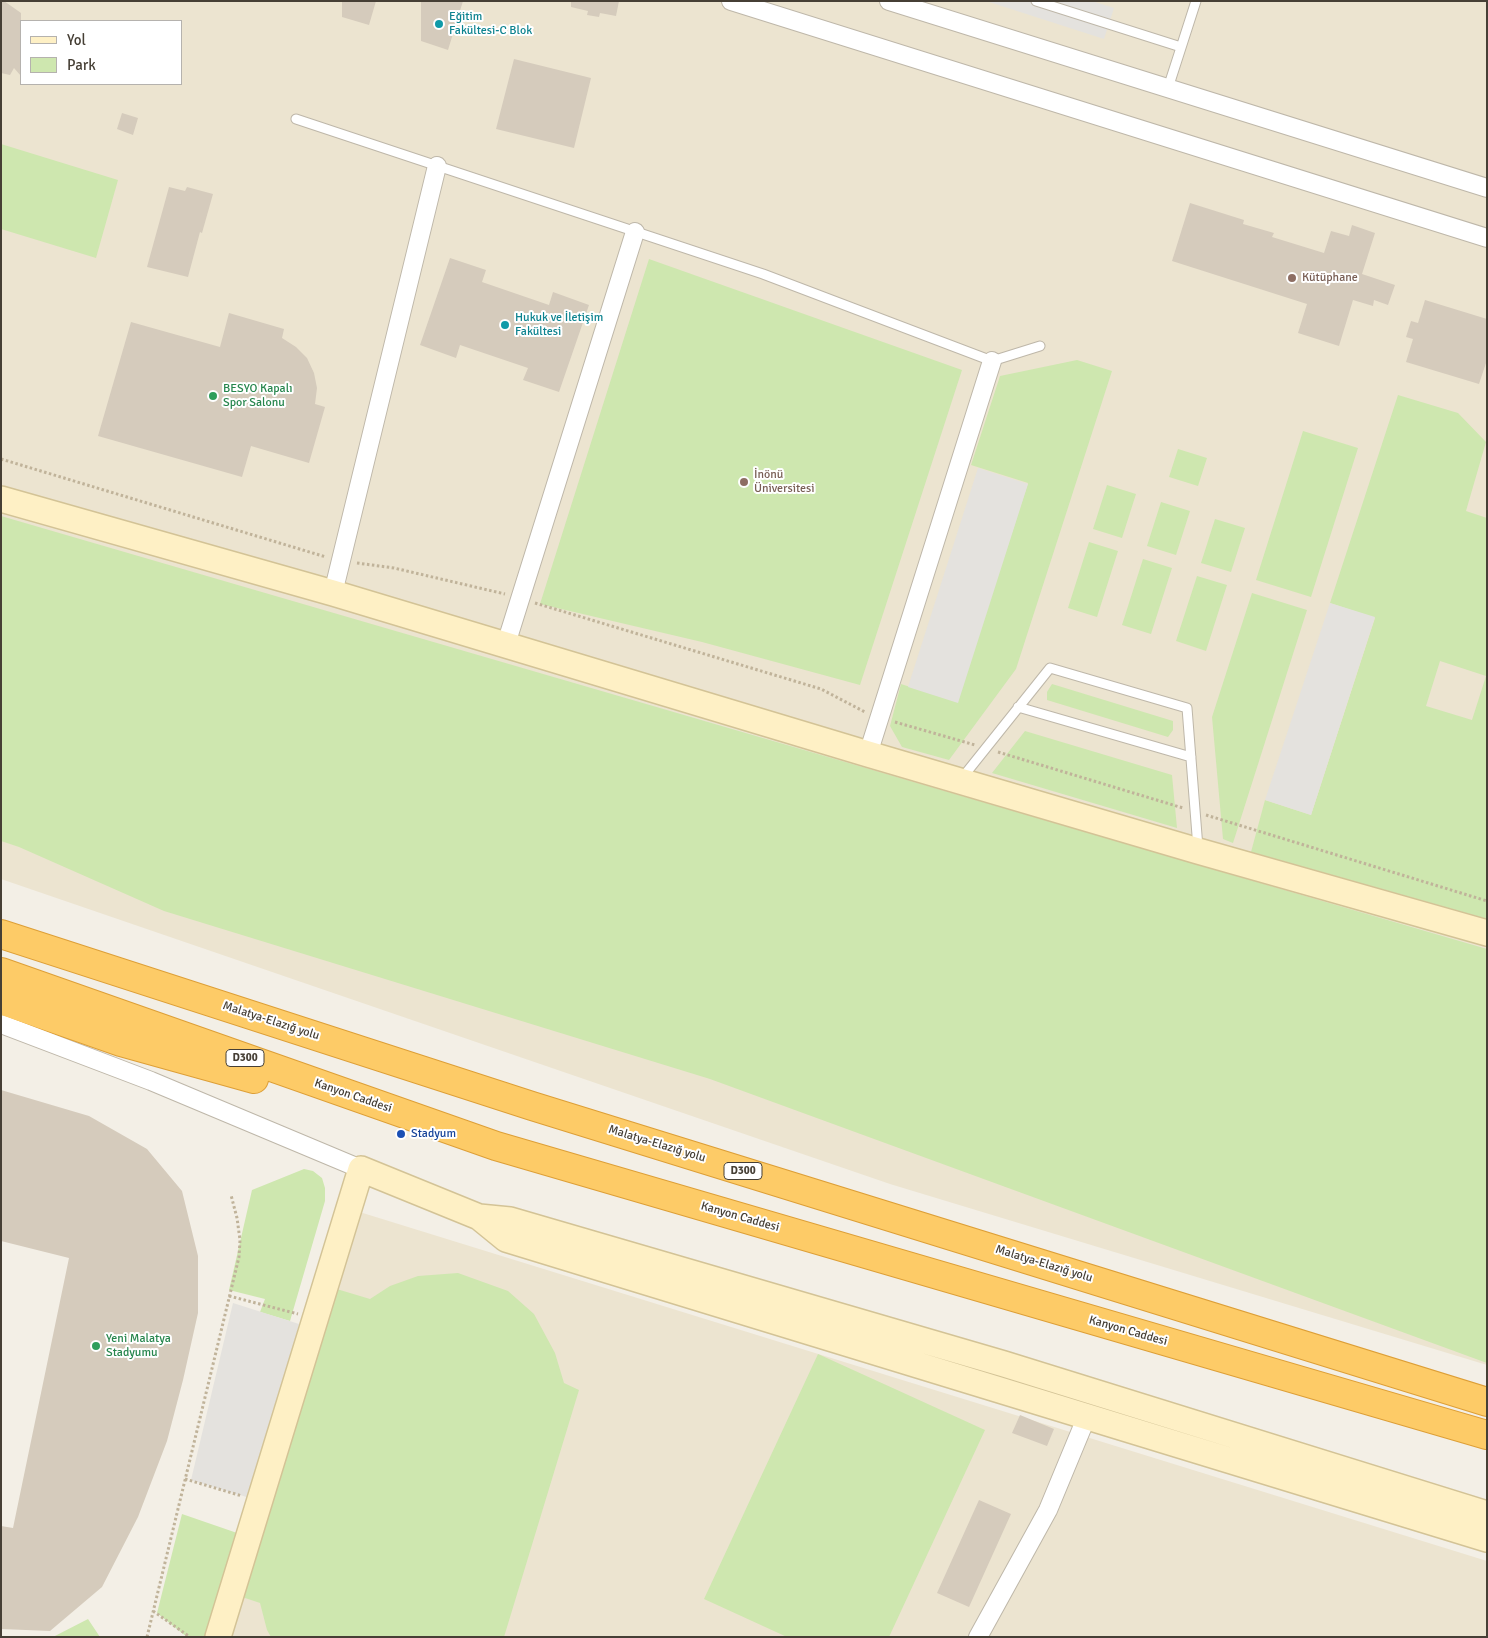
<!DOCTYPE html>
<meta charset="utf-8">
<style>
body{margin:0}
#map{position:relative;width:1488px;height:1638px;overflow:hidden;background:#f3efe6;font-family:Signika,sans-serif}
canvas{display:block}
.frame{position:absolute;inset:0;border:2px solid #463f35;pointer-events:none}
.legend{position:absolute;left:20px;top:20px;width:162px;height:65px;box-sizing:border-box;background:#fff;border:1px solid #b5b2ae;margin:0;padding:6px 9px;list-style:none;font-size:15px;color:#463f35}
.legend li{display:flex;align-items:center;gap:10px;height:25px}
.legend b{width:25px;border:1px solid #b5b2ae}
</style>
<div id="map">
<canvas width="1488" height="1638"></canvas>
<div class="frame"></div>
<ul class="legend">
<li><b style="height:6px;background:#fef0c5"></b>Yol</li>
<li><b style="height:14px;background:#cee7af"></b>Park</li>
</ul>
</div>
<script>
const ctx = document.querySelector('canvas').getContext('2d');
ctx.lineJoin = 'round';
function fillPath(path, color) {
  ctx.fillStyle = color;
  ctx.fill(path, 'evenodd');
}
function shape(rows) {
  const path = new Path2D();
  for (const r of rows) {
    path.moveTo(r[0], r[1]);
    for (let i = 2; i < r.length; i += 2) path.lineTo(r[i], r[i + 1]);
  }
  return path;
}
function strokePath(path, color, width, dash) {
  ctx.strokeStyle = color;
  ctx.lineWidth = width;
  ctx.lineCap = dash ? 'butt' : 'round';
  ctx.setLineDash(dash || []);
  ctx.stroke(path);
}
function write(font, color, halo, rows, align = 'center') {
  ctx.font = font + ' Signika,sans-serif';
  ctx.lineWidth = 4;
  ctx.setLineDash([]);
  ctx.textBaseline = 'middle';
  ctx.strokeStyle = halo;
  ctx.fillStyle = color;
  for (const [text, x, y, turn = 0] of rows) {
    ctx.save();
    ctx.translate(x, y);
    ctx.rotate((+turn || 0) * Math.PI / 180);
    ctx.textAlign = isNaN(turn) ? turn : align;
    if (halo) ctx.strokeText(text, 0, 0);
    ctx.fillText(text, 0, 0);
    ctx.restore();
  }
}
const education = shape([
 [1,1,1487,1,1487,1365,890,1184,1,879],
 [21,21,181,21,181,84,21,84],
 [337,1205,1487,1561,1487,1637,225,1637]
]);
const green = shape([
 [1,144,118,180,96,258,1,229],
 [649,259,962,370,860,685,702,642,540,604],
 [1077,360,1112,371,1016,669,949,760,902,747,890,726,901,684,957,702,1028,483,971,465,1000,376],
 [1398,395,1458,413,1486,442,1466,511,1487,518,1487,919,1251,852,1265,800,1311,815,1375,618,1330,603],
 [1440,661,1486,676,1472,720,1426,706],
 [1303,431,1358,448,1311,597,1256,580],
 [1178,449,1207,458,1198,486,1169,477],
 [1107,485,1136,494,1122,538,1093,529],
 [1161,502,1190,511,1176,555,1147,546],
 [1,516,1487,949,1487,1363,710,1079,164,911,19,847,1,841],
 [1215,519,1245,528,1231,572,1201,563],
 [1089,542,1118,551,1097,617,1068,608],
 [1143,559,1172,568,1151,634,1122,625],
 [1197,576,1227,585,1206,651,1176,641],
 [1252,593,1307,610,1233,843,1223,839,1212,717],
 [1052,684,1173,721,1173,730,1168,737,1047,700,1047,692],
 [1025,731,1172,775,1177,828,992,773],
 [304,1169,313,1171,322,1178,325,1188,325,1201,290,1321,260,1312,265,1299,229,1290,252,1190],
 [458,1273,508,1291,534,1314,555,1353,564,1383,579,1390,504,1637,271,1637,267,1630,260,1603,236,1595,330,1287,370,1299,390,1286,418,1276],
 [818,1354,985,1430,889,1637,787,1637,704,1599],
 [182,1514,240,1534,207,1637,187,1637,157,1613],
 [88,1619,100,1637,53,1637]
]);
const parking = shape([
 [986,1,1092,1,1114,8,1104,39],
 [978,468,1028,484,958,703,908,687],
 [1330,603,1375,617,1311,815,1265,800],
 [233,1303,299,1324,253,1499,191,1480]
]);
const building = shape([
 [1,1,4,1,21,13,21,76,14,68,10,75,1,73],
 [342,1,376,1,369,25,342,17],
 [421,1,463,1,448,50,421,41],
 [571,1,619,1,616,16,600,13,599,17,587,15,588,11,571,7],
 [514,59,591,78,574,148,496,129],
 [122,113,138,118,133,135,117,129],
 [169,187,185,191,187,187,213,194,202,233,200,232,188,277,147,267],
 [1190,203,1244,220,1243,224,1274,233,1272,237,1324,253,1331,231,1349,236,1352,225,1375,233,1362,274,1395,285,1388,305,1374,300,1373,306,1353,300,1339,346,1298,333,1307,304,1172,261],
 [450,258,486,270,482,282,549,305,553,292,589,305,559,392,523,380,528,368,460,345,456,358,420,345],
 [1425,300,1487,319,1487,360,1479,384,1406,362,1413,339,1406,337,1411,321,1418,323],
 [229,313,284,329,282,338,296,347,307,358,314,373,317,388,315,404,325,407,309,463,251,446,242,477,98,436,131,322,220,347],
 [1,1090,89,1116,147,1149,182,1191,198,1256,198,1313,183,1380,167,1441,138,1517,102,1587,50,1631,1,1629,1,1526,13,1528,69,1258,1,1241],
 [1020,1415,1054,1429,1047,1446,1012,1433],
 [979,1500,1011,1514,969,1607,937,1593]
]);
const path = shape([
 [1,459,326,557],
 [357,563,394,568,505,594],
 [535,603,821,689,865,712],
 [895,722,975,745],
 [998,752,1183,808],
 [1206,815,1487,901],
 [229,1296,298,1314],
 [185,1479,242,1496],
 [153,1611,190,1637],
 [147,1637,239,1257,240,1240,237,1218,231,1195]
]);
const lane = shape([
 [1036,1,1181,47],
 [1168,88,1196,1],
 [296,119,763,274,992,361,1040,346],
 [1018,707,1191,757],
 [962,778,1050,668,1187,708,1198,848]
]);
const street = shape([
 [731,1,1487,238],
 [889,1,1487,188],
 [333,593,437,166],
 [506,644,635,232],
 [868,754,992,361],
 [1,1024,151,1081,361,1169],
 [978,1637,1048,1510,1087,1416]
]);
const secondary = shape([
 [1,499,333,593,868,754,1198,851,1487,933],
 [479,1217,510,1220,1004,1364,1487,1514],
 [218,1637,361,1169,479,1217,506,1239,1487,1539]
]);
const highway = shape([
 [1,934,532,1106,1487,1402],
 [1,972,496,1146,1487,1435],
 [1,1000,121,1042,254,1079]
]);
const markers = [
 [439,24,5,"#0f9aa8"],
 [1292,278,5,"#8d6e63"],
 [505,325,5,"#0f9aa8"],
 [213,396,5,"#2e9e5b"],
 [744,482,5,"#8d6e63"],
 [401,1134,5,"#1a4fb4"],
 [96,1346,5,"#2e9e5b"]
];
const shields = [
 [245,1058,38],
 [743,1171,38]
];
const shieldNames = [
 ["D300",245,1058],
 ["D300",743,1171]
];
const cultureNames = [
 ["Eğitim",449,17],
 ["Fakültesi-C Blok",449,31],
 ["Hukuk ve İletişim",515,318],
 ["Fakültesi",515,332]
];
const educationNames = [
 ["Kütüphane",1302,278],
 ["İnönü",754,475],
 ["Üniversitesi",754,489]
];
const leisureNames = [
 ["BESYO Kapalı",223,389],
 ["Spor Salonu",223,403],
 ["Yeni Malatya",106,1339],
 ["Stadyumu",106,1353]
];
const streetNames = [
 ["Malatya-Elazığ yolu",271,1021,18],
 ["Kanyon Caddesi",353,1096,19],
 ["Malatya-Elazığ yolu",657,1144,17],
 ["Kanyon Caddesi",740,1217,16],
 ["Malatya-Elazığ yolu",1044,1264,17],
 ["Kanyon Caddesi",1128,1331,16]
];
const transitNames = [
 ["Stadyum",411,1134]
];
fillPath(education, '#ece4d0');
fillPath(green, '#cee7af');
fillPath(parking, '#e4e2de');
fillPath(building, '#d5cbbc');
strokePath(lane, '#beb7a9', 11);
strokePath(street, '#beb7a9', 20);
strokePath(secondary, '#d3c396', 28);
strokePath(highway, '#dd9f37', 30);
strokePath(path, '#c0b39a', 3, [2.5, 2.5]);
strokePath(lane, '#fff', 9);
strokePath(street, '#fff', 18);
strokePath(secondary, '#fef0c5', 25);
strokePath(highway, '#fdcb67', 28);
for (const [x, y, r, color] of markers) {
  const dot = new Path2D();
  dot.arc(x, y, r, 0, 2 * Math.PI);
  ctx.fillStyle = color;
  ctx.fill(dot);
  strokePath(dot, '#fff', 2);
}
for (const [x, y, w] of shields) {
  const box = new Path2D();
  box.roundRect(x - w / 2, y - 8.5, w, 17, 4);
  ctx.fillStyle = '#fff';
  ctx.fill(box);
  strokePath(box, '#463f35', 1);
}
write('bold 11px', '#463f35', null, shieldNames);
write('12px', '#0d838f', '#fff', cultureNames, 'left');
write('12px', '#785e54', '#fff', educationNames, 'left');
write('12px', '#27864d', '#fff', leisureNames, 'left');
write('12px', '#463f35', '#fff', streetNames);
write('12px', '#164399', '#fff', transitNames, 'left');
</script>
